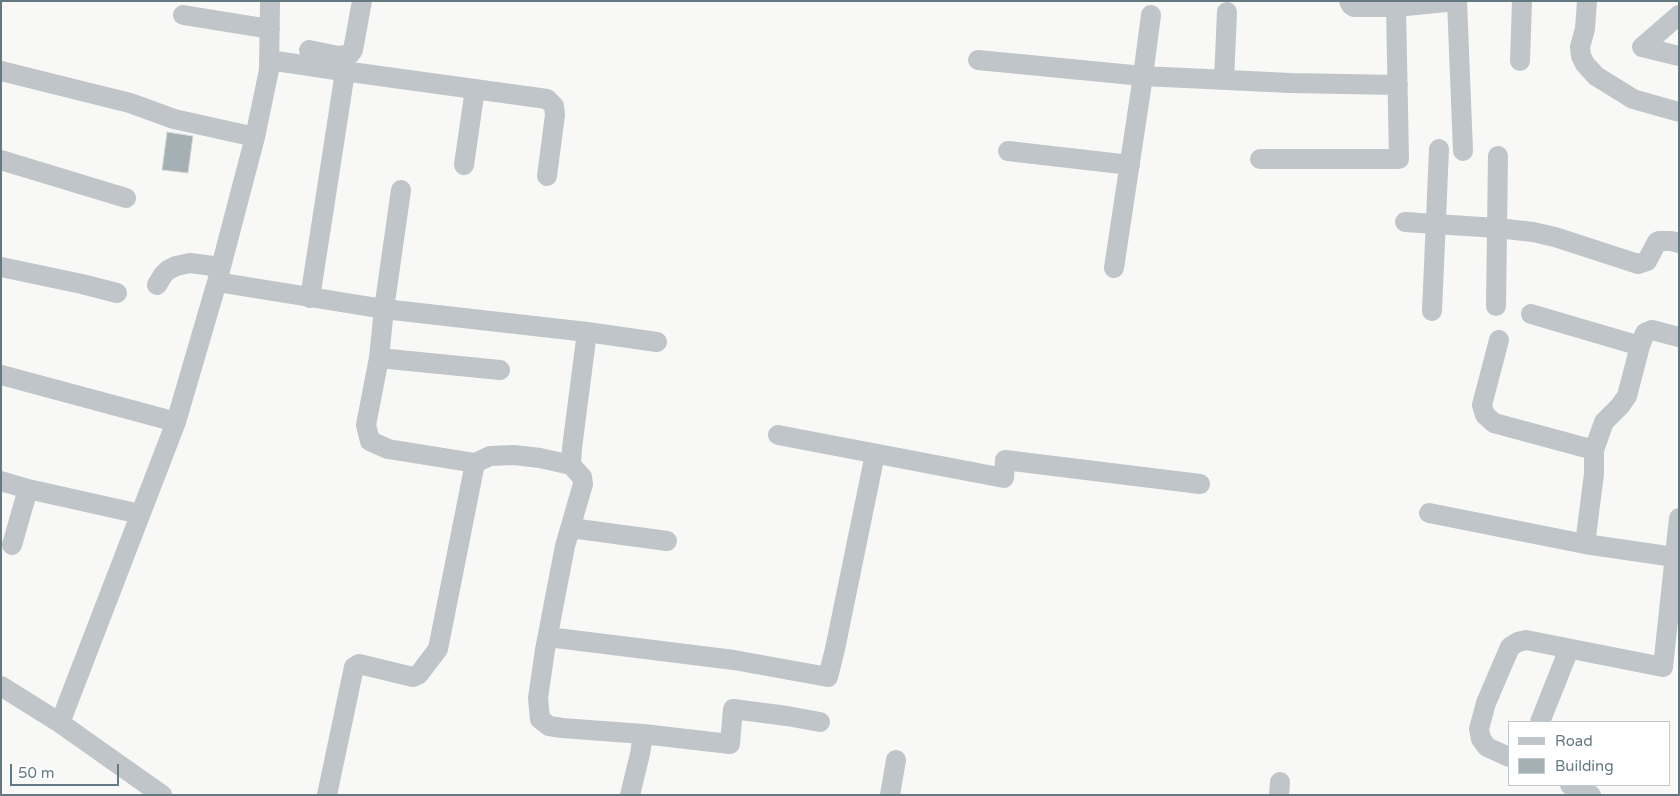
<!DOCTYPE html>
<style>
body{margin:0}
#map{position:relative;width:1680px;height:796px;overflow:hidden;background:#f8f8f6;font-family:"Varela Round",sans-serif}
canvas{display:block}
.frame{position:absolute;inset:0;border:2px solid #647981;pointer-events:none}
.legend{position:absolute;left:1508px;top:721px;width:162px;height:65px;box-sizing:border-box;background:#fff;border:1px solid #c1c9cd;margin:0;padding:6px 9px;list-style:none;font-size:15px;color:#647981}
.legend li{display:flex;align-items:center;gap:10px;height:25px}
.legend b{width:25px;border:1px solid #c1c9cd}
.scale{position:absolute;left:10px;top:764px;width:109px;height:22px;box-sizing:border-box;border:2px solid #647981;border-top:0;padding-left:6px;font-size:15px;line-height:18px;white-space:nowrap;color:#647981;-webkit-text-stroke:4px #fff;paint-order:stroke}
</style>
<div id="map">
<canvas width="1680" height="796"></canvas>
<div class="frame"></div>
<ul class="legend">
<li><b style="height:6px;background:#bfc5c8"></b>Road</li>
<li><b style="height:14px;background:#a4b0b4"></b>Building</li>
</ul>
<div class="scale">50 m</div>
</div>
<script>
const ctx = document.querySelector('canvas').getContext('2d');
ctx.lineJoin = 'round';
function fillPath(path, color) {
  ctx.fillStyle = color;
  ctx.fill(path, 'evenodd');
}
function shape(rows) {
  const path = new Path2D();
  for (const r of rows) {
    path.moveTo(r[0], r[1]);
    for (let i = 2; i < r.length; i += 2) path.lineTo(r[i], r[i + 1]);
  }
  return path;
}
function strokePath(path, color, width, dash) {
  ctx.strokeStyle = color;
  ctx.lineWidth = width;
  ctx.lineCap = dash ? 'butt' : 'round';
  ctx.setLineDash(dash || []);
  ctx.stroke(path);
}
const building = shape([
 [167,132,193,136,188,173,162,170,167,132]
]);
const minor = shape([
 [1349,1,1351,5,1354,7,1396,7],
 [1457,1,1463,151],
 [1587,1,1585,29,1580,47,1581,56,1585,64,1596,76,1633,99,1679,112],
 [183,15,270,29],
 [1679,15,1642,47,1679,56],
 [309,50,338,56,350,54,353,50,362,1],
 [269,60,336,70,547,99,554,106,555,115,547,176],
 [978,60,1143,76,1290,83,1398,85],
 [1520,61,1522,1],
 [1,71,130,103,174,119,255,137],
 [1224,80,1227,12],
 [1008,151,1130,165],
 [1260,159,1399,159,1396,7,1456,1],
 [1,160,126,198],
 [464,165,475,89],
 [401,190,384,309,379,358,366,425,370,441,388,449,475,463,490,456,514,455,540,458,571,465],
 [1405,222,1497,228,1533,232,1555,237,1638,264,1647,261,1657,242,1659,241,1671,241,1679,243],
 [1,267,82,284,117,293],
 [1114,268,1143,76,1151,15],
 [217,282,384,309,587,332,657,342],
 [157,285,163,275,168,270,176,266,190,263,221,267],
 [310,298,345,72],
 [1496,306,1498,156],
 [1432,311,1439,149],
 [1531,314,1640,346],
 [587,332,572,448,571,465,582,477,583,484,565,546,545,650,538,698,540,719,549,726,562,728,643,734,730,744,733,709,787,716,820,722],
 [1499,340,1482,405,1485,415,1494,423,1594,450],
 [379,358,500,370],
 [1,375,176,422],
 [778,435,1004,478,1005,460,1200,484],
 [1,481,28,489,140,514],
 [1429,513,1585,544,1674,557],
 [571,528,667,541],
 [1585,544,1594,474,1594,450,1604,422,1620,406,1627,396,1640,346,1645,333,1652,330,1679,337],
 [12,545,28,489],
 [548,637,734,660,828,677,835,649,875,454],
 [1,686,60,723,162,795],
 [1540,722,1569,649],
 [60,723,176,422,217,282,255,137,269,70,270,1],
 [1509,757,1487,747,1481,739,1479,729,1486,703,1510,647,1518,642,1526,640,1663,667,1679,518],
 [1570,785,1591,795],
 [327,795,354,667,359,664,413,677,419,674,438,649,475,463],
 [630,795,640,754,643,734],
 [890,795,896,760],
 [1279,795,1280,782]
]);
fillPath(building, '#a4b0b4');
strokePath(building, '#dadad8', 1);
strokePath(minor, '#bfc5c8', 20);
</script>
